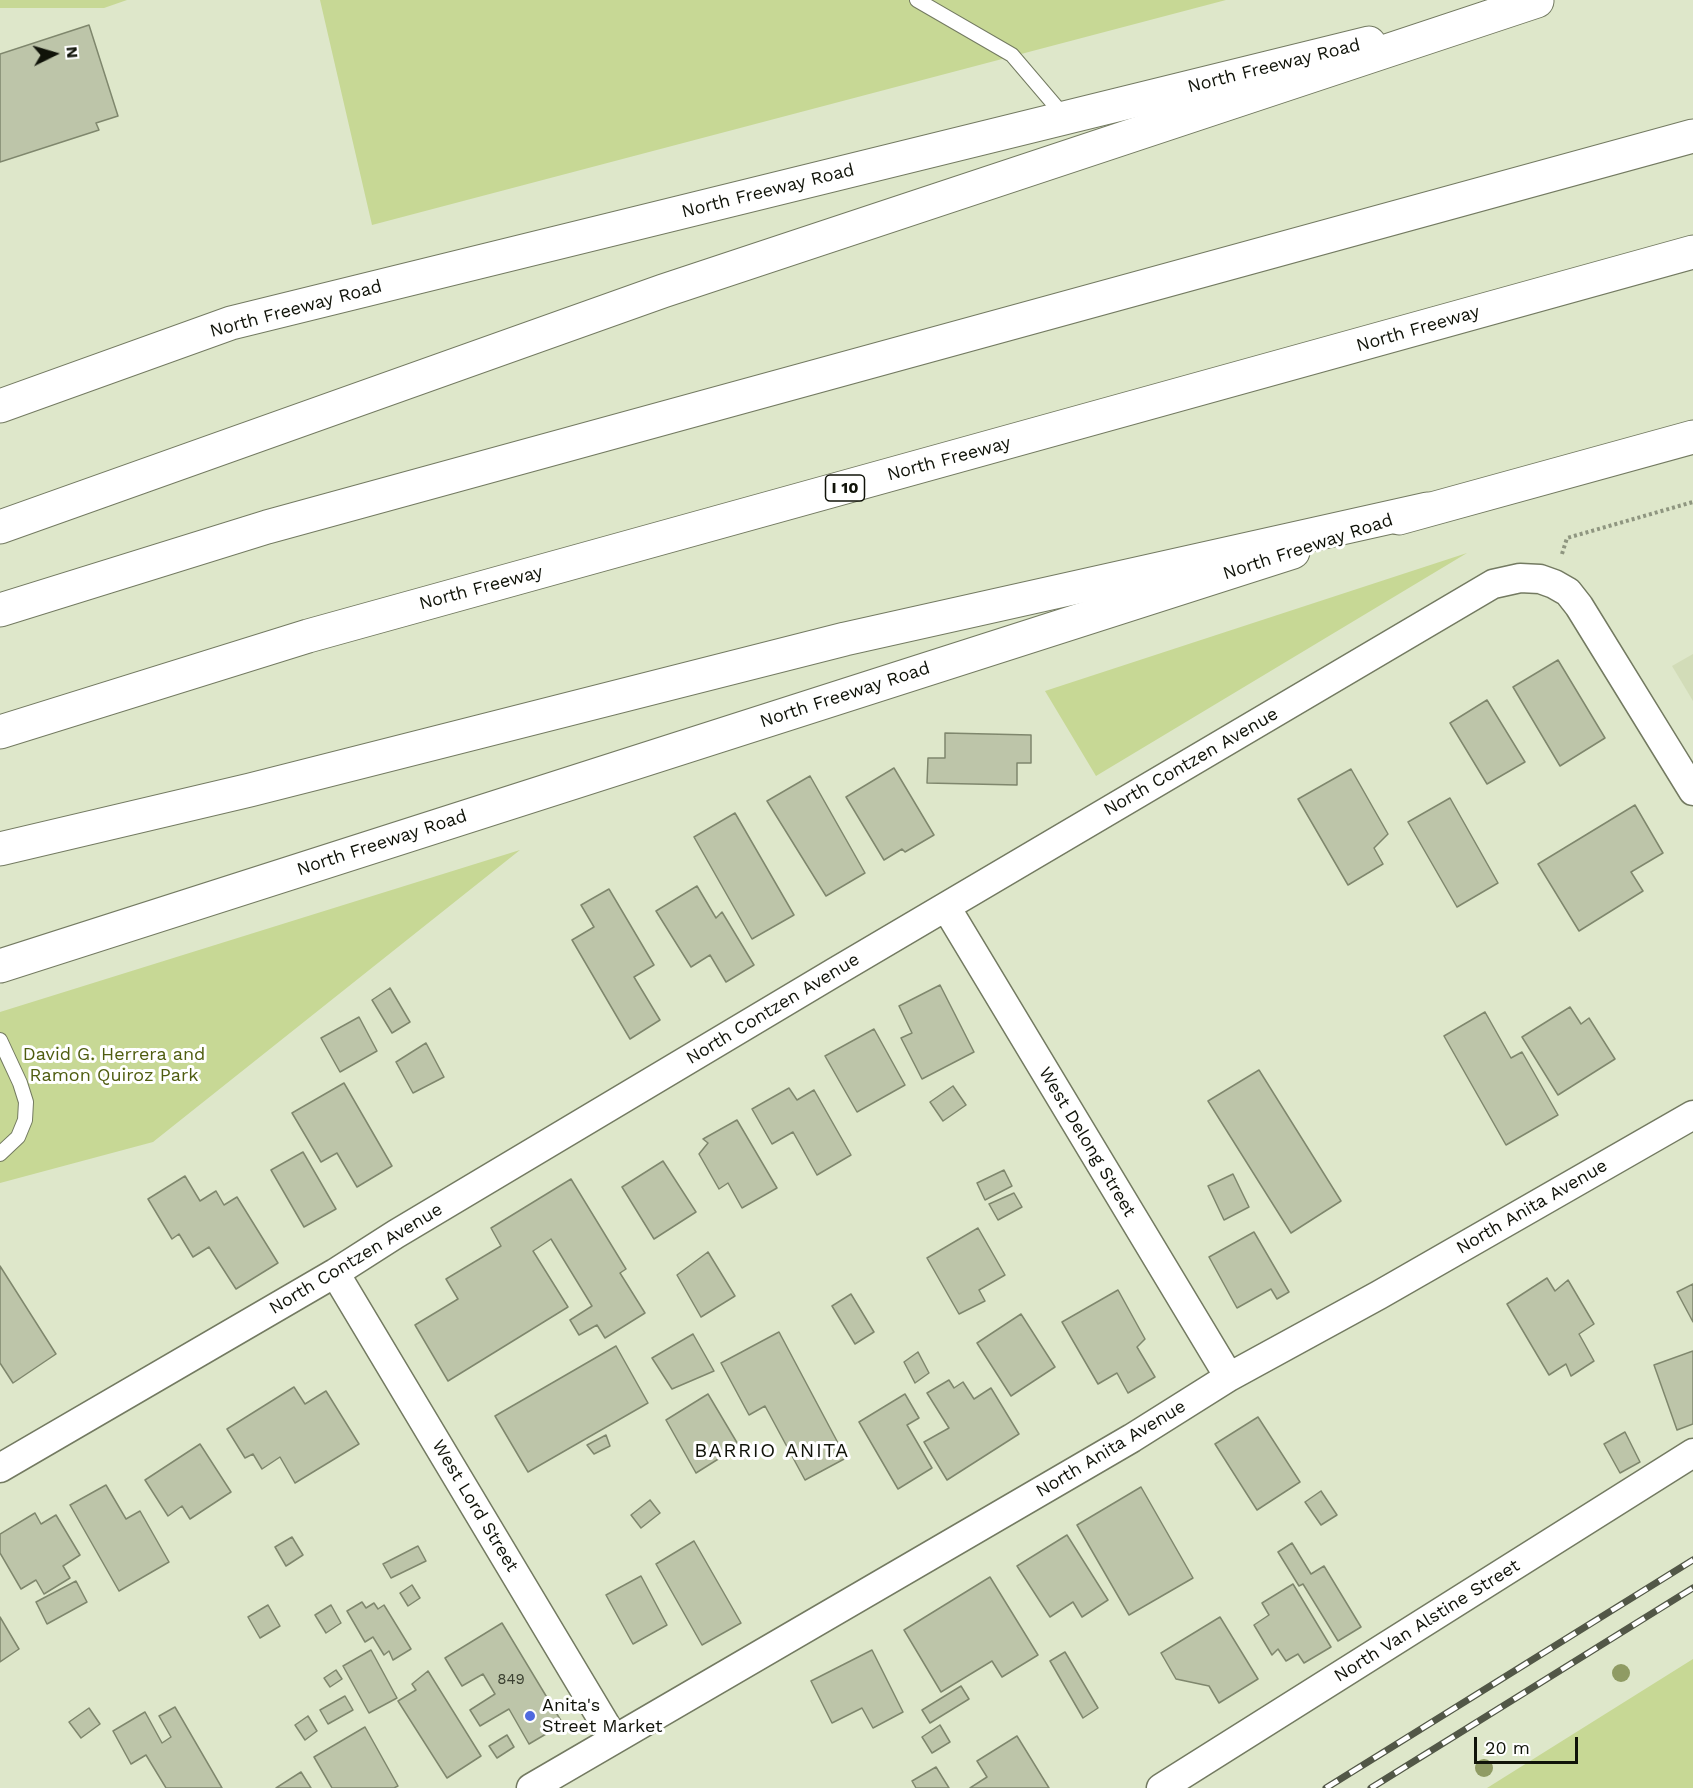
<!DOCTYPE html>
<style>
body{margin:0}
#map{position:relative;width:1693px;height:1788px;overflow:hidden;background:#dee7ca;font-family:"Work Sans",sans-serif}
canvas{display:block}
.north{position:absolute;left:24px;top:24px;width:60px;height:60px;-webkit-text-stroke:4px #fff;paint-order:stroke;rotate:85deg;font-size:16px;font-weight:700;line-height:24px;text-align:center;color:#101309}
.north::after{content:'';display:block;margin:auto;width:21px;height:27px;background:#101309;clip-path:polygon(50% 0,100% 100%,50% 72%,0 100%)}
.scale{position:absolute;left:1474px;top:1737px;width:104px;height:27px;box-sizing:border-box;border:3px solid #101309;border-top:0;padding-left:8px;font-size:18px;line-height:21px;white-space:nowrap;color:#101309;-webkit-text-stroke:4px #fff;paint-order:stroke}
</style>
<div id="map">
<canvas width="1693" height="1788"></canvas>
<div class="north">N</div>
<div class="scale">20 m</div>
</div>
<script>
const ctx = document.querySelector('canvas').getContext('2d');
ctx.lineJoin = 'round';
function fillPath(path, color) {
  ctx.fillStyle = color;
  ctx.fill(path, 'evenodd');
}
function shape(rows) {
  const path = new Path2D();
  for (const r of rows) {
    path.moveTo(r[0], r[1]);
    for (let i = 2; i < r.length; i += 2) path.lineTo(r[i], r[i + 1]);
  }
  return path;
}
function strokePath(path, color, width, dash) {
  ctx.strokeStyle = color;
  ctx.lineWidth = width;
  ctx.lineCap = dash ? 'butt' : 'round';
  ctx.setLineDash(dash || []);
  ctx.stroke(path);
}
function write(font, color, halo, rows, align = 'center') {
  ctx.font = font + ' "Work Sans",sans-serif';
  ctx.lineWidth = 6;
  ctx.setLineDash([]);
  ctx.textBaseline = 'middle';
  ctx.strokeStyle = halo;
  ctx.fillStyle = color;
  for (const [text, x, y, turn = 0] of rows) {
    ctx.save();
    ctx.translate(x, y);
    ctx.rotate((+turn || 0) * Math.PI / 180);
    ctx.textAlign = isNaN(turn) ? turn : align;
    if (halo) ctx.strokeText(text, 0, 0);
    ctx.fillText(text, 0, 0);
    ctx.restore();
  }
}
const built = shape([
 [1693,654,1693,701,1672,666]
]);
const green = shape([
 [0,0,127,0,104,8,0,8],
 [320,0,1226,0,372,225],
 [1467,553,1096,776,1045,691],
 [520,850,153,1142,0,1183,0,1012],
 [1693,1659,1693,1788,1487,1788]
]);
const building = shape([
 [89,25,118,116,96,123,99,130,0,162,0,54,89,25],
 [1558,660,1605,738,1560,766,1513,687,1558,660],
 [1487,700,1525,762,1487,784,1450,723,1487,700],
 [945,733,1031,735,1031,763,1017,763,1017,785,927,783,928,758,945,758,945,733],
 [894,768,934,835,905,852,902,849,884,860,846,797,894,768],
 [1351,769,1388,834,1374,848,1383,864,1348,885,1298,799,1351,769],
 [810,776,865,873,826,896,767,801,810,776],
 [1450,798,1498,883,1457,907,1408,822,1450,798],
 [1635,805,1663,853,1631,872,1643,891,1579,931,1538,864,1635,805],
 [735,813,794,915,752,939,694,837,735,813],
 [697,886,716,918,722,912,754,965,726,982,710,955,691,967,656,911,697,886],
 [609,889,654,965,634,977,660,1020,630,1039,572,940,594,927,581,905,609,889],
 [940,985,974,1052,922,1079,901,1038,912,1033,899,1006,940,985],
 [390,988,410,1022,392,1033,372,1000,390,988],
 [1570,1007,1581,1024,1589,1018,1615,1059,1558,1095,1522,1037,1570,1007],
 [1485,1012,1511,1058,1522,1052,1558,1115,1506,1145,1444,1036,1485,1012],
 [359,1017,377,1051,340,1072,321,1038,359,1017],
 [874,1029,905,1085,857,1112,825,1056,874,1029],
 [426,1043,444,1077,413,1093,396,1062,426,1043],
 [1259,1070,1341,1201,1291,1233,1208,1101,1259,1070],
 [344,1083,392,1166,357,1187,337,1153,321,1162,292,1113,344,1083],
 [953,1086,966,1105,943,1121,930,1102,953,1086],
 [789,1088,797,1100,814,1090,851,1155,817,1175,793,1132,772,1144,752,1109,789,1088],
 [737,1120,777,1188,742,1208,728,1183,719,1189,699,1154,708,1143,703,1139,737,1120],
 [303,1152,336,1209,304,1227,271,1170,303,1152],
 [663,1161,696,1212,654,1239,622,1187,663,1161],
 [1004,1170,1012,1186,985,1200,977,1183,1004,1170],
 [1233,1174,1249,1207,1224,1220,1208,1186,1233,1174],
 [185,1176,200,1201,216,1191,224,1205,237,1197,278,1263,236,1289,209,1247,193,1257,179,1234,172,1239,148,1199,185,1176],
 [571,1179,626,1269,620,1273,645,1313,605,1338,597,1325,579,1335,570,1320,592,1306,551,1239,533,1251,568,1307,448,1381,415,1325,458,1299,446,1279,501,1246,491,1228,571,1179],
 [1014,1193,1022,1207,998,1220,989,1204,1014,1193],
 [978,1228,1005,1275,979,1290,985,1301,959,1314,927,1258,978,1228],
 [1254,1232,1289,1292,1277,1299,1271,1289,1237,1308,1209,1257,1254,1232],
 [708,1252,735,1296,701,1317,677,1275,708,1252],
 [0,1266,56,1354,13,1383,0,1363,0,1266],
 [1547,1278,1555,1291,1568,1280,1594,1324,1579,1334,1594,1361,1571,1376,1566,1364,1549,1375,1507,1304,1547,1278],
 [1693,1284,1693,1322,1677,1292,1693,1284],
 [1118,1290,1145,1339,1137,1347,1155,1377,1128,1393,1117,1373,1098,1384,1062,1322,1118,1290],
 [851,1294,874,1332,855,1344,832,1306,851,1294],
 [1021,1314,1055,1367,1011,1396,977,1343,1021,1314],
 [779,1332,846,1458,805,1480,765,1406,749,1415,721,1363,779,1332],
 [693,1334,714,1371,672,1389,652,1358,693,1334],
 [616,1346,648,1403,528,1472,495,1416,616,1346],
 [1693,1351,1693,1424,1677,1430,1654,1365,1693,1351],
 [918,1352,929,1373,915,1383,904,1362,918,1352],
 [949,1380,954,1388,963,1382,974,1399,991,1388,1019,1434,947,1480,924,1442,949,1428,927,1393,949,1380],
 [294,1387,305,1404,326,1391,359,1444,295,1483,280,1457,262,1469,253,1454,245,1458,227,1429,294,1387],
 [708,1394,739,1446,696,1473,666,1420,708,1394],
 [905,1394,919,1418,907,1425,932,1468,898,1489,859,1422,905,1394],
 [1258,1417,1300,1482,1257,1510,1215,1444,1258,1417],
 [1625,1432,1640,1462,1620,1473,1604,1444,1625,1432],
 [606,1435,610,1446,594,1454,587,1445,606,1435],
 [200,1444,231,1492,190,1519,182,1506,168,1516,145,1480,200,1444],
 [106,1485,126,1519,140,1511,169,1562,119,1591,70,1505,106,1485],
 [1141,1487,1193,1578,1129,1615,1077,1525,1141,1487],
 [1321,1491,1337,1515,1321,1525,1305,1502,1321,1491],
 [650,1500,660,1513,641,1528,631,1515,650,1500],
 [35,1513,41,1524,56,1515,80,1555,63,1566,70,1578,44,1594,36,1580,21,1589,0,1553,0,1534,35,1513],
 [1067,1535,1108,1600,1082,1617,1073,1602,1050,1617,1017,1566,1067,1535],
 [292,1537,303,1555,286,1566,275,1547,292,1537],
 [694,1541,741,1623,702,1645,656,1564,694,1541],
 [1292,1543,1311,1574,1324,1566,1361,1627,1338,1641,1303,1584,1299,1586,1278,1552,1292,1543],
 [418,1546,426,1561,391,1578,383,1564,418,1546],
 [641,1576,667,1625,633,1644,606,1595,641,1576],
 [990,1577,1038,1655,1002,1677,992,1661,941,1692,904,1630,990,1577],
 [76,1581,87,1602,47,1624,36,1602,76,1581],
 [1293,1584,1331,1647,1304,1663,1298,1654,1286,1661,1278,1649,1272,1655,1254,1625,1269,1615,1262,1603,1293,1584],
 [412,1585,420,1598,408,1606,400,1593,412,1585],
 [362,1602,366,1608,374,1603,378,1609,384,1605,411,1649,393,1660,389,1651,384,1655,373,1637,365,1642,347,1611,362,1602],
 [268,1605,280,1626,260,1638,248,1617,268,1605],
 [331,1605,341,1623,326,1633,315,1615,331,1605],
 [0,1617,19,1649,0,1662,0,1617],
 [1220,1617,1258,1679,1219,1703,1209,1686,1176,1679,1161,1653,1220,1617],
 [502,1623,563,1724,529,1744,509,1709,480,1726,470,1710,495,1694,483,1674,462,1686,445,1658,502,1623],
 [371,1650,397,1698,369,1713,343,1666,371,1650],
 [872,1650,903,1712,873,1728,862,1708,832,1723,811,1681,872,1650],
 [1065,1652,1098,1708,1083,1718,1050,1661,1065,1652],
 [336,1670,342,1679,330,1687,324,1678,336,1670],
 [428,1671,481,1756,447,1778,398,1701,416,1690,412,1684,428,1671],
 [961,1686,969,1699,930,1723,922,1710,961,1686],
 [345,1696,353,1710,328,1724,320,1710,345,1696],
 [175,1707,222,1788,166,1788,146,1755,131,1764,113,1731,145,1712,162,1743,171,1737,159,1716,175,1707],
 [89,1708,100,1724,81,1738,69,1722,89,1708],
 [308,1716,317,1731,305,1740,295,1725,308,1716],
 [940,1725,950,1742,932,1753,922,1737,940,1725],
 [365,1727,398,1786,394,1788,332,1788,314,1757,365,1727],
 [507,1735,514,1747,497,1758,489,1746,507,1735],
 [1017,1736,1049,1788,970,1788,987,1777,977,1761,1017,1736],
 [936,1767,949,1788,916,1788,912,1781,936,1767],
 [301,1772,311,1788,276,1788,301,1772]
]);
const path = shape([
 [1562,554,1567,538,1693,502]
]);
const service = shape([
 [917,0,1012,55,1064,116],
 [0,1040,20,1083,26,1102,25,1120,18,1137,0,1154]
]);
const minor = shape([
 [946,907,1229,1377],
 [335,1273,614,1739],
 [0,1468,335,1273,396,1234,835,972,1493,584,1520,578,1540,579,1554,584,1568,592,1579,606,1693,791],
 [531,1788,1132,1438,1229,1377,1379,1295,1693,1115],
 [1161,1788,1693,1453]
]);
const primary = shape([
 [0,406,231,323,1369,43],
 [1399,518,1693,437],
 [0,966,1293,552]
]);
const motorway = shape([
 [0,527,663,291,1537,1],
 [0,610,267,527,1693,136],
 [0,732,308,636,1693,252],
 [0,849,250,790,845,639,1427,509]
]);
const rail = shape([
 [1326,1788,1693,1560],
 [1371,1788,1693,1588]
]);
const trees = [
 [1621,1673],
 [1484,1768]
];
const markers = [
 [530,1716,6,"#506adf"]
];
const numberNames = [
 ["849",511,1680]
];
const shields = [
 [845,488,39]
];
const shieldNames = [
 ["I 10",845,488]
];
const streetNames = [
 ["North Freeway Road",1274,66,-14],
 ["North Freeway Road",768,191,-14],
 ["North Freeway Road",296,309,-15],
 ["North Freeway",1418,329,-16],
 ["North Freeway",949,459,-15],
 ["North Freeway Road",1308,547,-18],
 ["North Freeway",481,588,-15],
 ["North Freeway Road",845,695,-18],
 ["North Contzen Avenue",1191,762,-30],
 ["North Freeway Road",382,843,-18],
 ["North Contzen Avenue",773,1009,-31],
 ["West Delong Street",1087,1142,59],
 ["North Anita Avenue",1532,1207,-30],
 ["North Contzen Avenue",356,1259,-31],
 ["North Anita Avenue",1111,1449,-31],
 ["West Lord Street",475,1506,59],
 ["North Van Alstine Street",1427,1621,-32]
];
const parkNames = [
 ["David G. Herrera and",114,1055],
 ["Ramon Quiroz Park",114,1076]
];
const poiNames = [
 ["Anita's",542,1706],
 ["Street Market",542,1727]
];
const neighbourhoodNames = [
 ["BARRIO ANITA",772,1451]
];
fillPath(built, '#d2dcb8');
fillPath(green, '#c7d895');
fillPath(building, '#bdc5a9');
strokePath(building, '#7f876d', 1.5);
strokePath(service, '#737a61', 16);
strokePath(minor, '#737a61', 31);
strokePath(primary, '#737a61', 35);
strokePath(motorway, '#737a61', 35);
strokePath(path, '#8f9680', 4, [3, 3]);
strokePath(service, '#fff', 14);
strokePath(minor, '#fff', 28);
strokePath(primary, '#fff', 33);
strokePath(motorway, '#fff', 33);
strokePath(rail, '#525747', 7);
strokePath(rail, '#fff', 4.5, [14]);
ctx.fillStyle = '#8f9b63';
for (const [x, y] of trees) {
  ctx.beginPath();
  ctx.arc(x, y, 9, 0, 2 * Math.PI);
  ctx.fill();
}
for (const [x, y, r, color] of markers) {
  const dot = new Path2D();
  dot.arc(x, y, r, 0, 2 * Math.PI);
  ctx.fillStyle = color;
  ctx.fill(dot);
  strokePath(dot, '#fff', 2);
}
write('15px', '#3b4031', null, numberNames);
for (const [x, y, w] of shields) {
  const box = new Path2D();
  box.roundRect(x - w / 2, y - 13, w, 26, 4.5);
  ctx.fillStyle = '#fff';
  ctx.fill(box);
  strokePath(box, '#101309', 1.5);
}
write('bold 16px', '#101309', null, shieldNames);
write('18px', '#101309', '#fff', streetNames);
write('18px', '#4e5c0f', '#fff', parkNames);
write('18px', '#101309', '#fff', poiNames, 'left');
ctx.letterSpacing = '1.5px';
write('20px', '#101309', '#fff', neighbourhoodNames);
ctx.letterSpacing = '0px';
</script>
